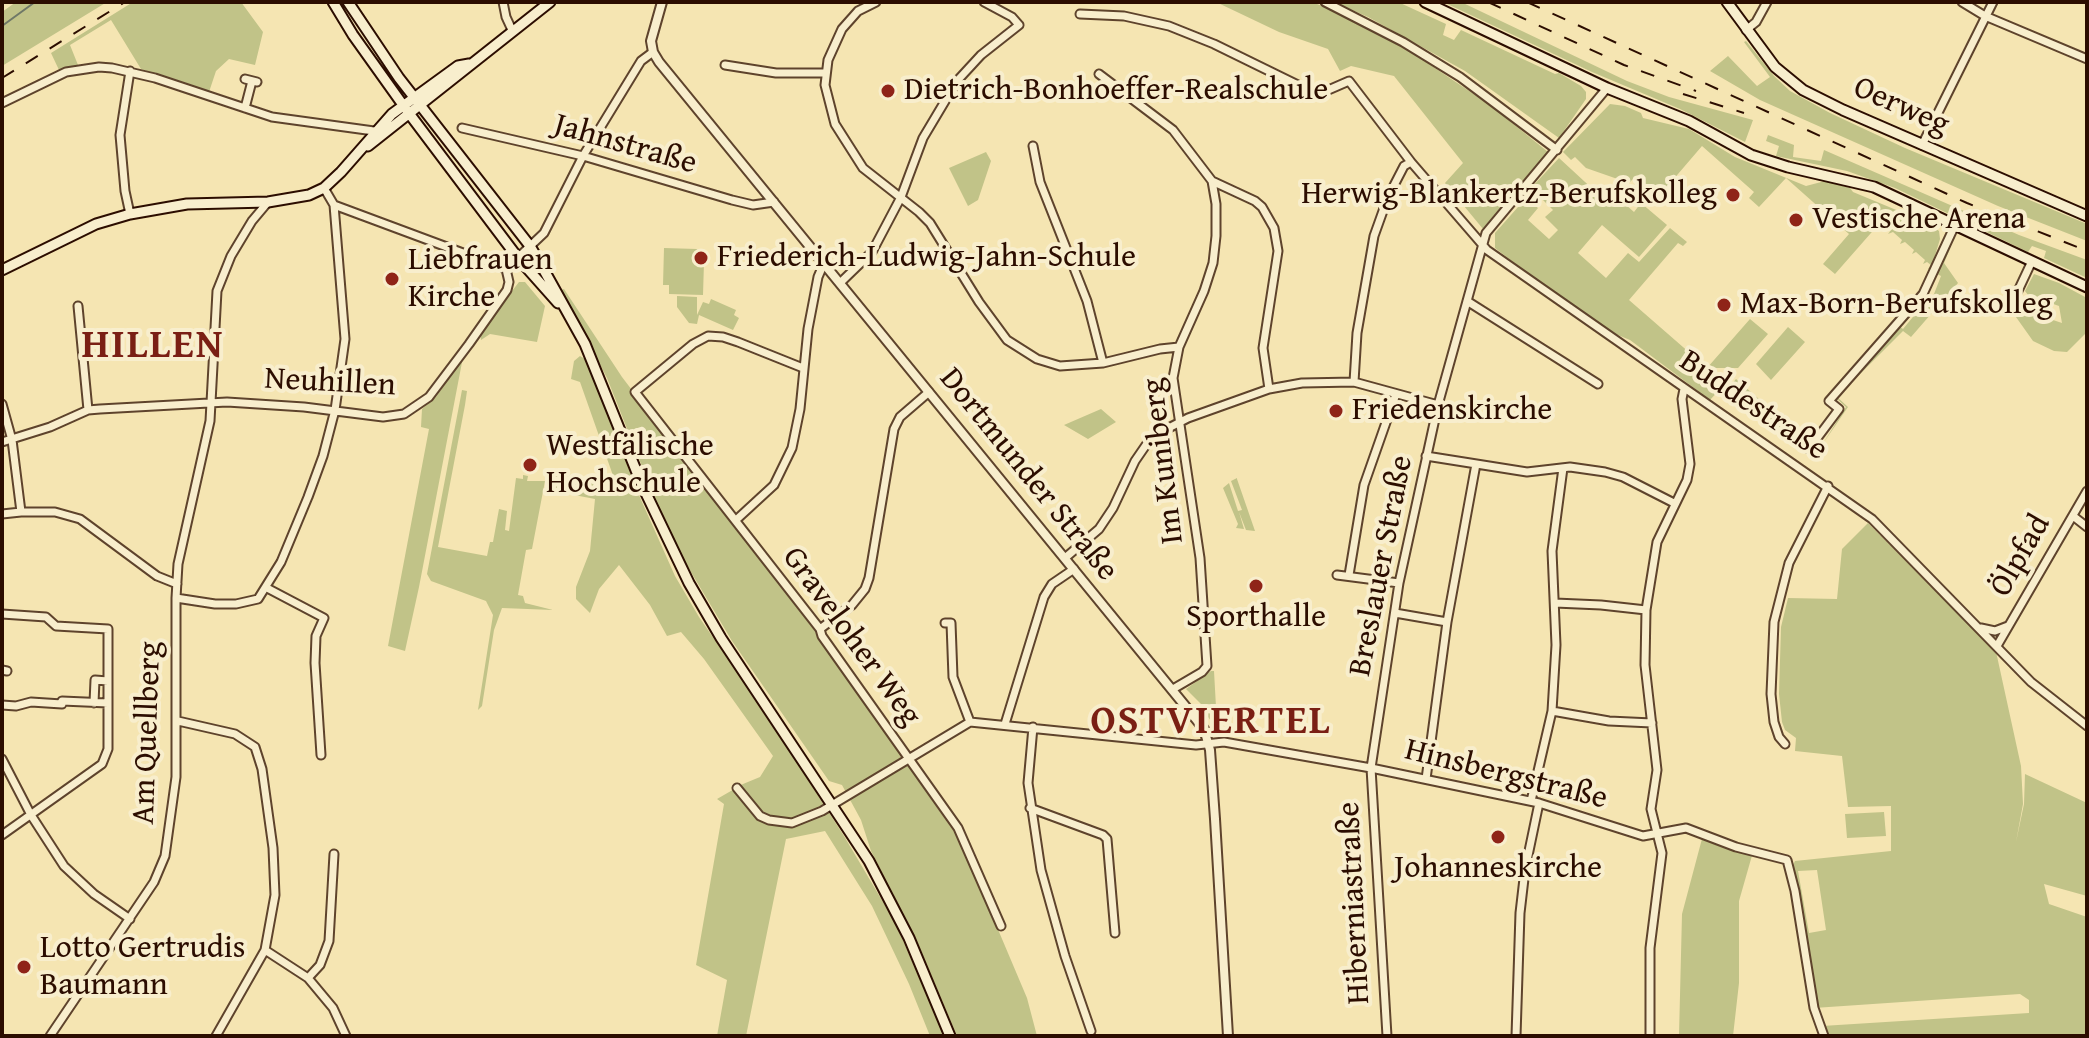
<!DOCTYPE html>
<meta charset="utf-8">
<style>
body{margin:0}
#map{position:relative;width:2089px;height:1038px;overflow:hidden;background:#f5e5b2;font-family:"Gentium Book Plus",serif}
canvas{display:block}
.frame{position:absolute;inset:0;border:4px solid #2c0d00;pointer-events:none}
</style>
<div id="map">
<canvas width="2089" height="1038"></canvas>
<div class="frame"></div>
</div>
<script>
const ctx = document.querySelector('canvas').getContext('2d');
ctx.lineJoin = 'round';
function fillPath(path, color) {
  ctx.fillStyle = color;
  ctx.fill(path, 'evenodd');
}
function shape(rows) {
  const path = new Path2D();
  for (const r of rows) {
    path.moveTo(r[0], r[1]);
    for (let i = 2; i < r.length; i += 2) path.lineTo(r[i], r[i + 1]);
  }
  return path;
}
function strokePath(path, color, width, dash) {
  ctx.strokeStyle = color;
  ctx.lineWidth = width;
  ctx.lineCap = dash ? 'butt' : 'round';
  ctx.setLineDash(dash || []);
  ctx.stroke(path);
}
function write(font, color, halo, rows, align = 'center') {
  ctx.font = font + ' "Gentium Book Plus",serif';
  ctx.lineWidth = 8;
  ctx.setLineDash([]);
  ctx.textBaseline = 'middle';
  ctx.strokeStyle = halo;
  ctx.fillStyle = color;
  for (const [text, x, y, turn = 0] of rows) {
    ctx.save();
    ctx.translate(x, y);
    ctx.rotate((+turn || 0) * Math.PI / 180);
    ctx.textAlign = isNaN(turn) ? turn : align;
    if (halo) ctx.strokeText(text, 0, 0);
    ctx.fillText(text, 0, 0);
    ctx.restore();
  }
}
const green = shape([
 [16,2,107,2,2,66,2,12],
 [133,2,241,2,263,32,255,65,229,59,216,71,209,92,141,69,111,20,70,45,78,65,59,70,51,53],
 [1216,2,1312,2,1327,8,1382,34,1423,60,1490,105,1548,152,1483,229,1445,183,1463,163,1394,76,1351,66,1340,71,1328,49,1279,32],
 [1333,2,1398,2,1446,24,1443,35,1454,40,1461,30,1555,74,1559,73,1581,86,1586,92,1586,99,1559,138,1465,71,1368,17],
 [1443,2,1461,2,1627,81,1669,97,1753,120,1745,142,1680,109,1592,72],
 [1746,41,1774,76,1790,91,1830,113,1905,148,2087,224,2087,241,1998,206,1760,100,1710,71,1728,56,1757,86,1770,77,1744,42],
 [1610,104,1625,106,1641,113,1643,118,1689,129,1735,157,1806,186,1825,181,1850,188,1853,192,1930,224,1939,231,1940,239,1931,269,1928,269,1931,265,1927,262,1923,264,1925,260,1916,252,1912,254,1914,250,1905,242,1900,244,1902,240,1893,232,1888,234,1891,230,1886,226,1883,229,1878,225,1835,274,1823,264,1849,234,1786,178,1759,207,1749,198,1754,192,1702,146,1654,202,1633,179,1629,183,1586,168,1575,157,1571,160,1563,152],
 [1768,135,1794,145,1793,157,1821,161,1824,150,2019,235,2087,260,2087,278,2044,258,2046,251,2032,246,2028,252,1895,188,1847,171,1776,156,1779,146,1766,141],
 [986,152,991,161,978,200,968,206,949,168],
 [1559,158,1610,205,1617,197,1634,212,1641,203,1667,225,1639,257,1602,225,1578,253,1606,278,1628,253,1639,262,1670,228,1687,242,1683,246,1678,243,1629,300,1691,354,1686,361,1701,374,1724,373,1731,377,1710,400,1630,340,1613,333,1541,284,1495,248,1495,233,1526,198,1538,208,1528,220,1549,239,1558,230,1545,217,1553,210,1531,188],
 [1952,244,1944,263,1958,283,1911,337,1903,331,1837,397,1848,407,1822,445,1846,407,1835,397,1899,326,1903,329,1922,306,1920,302,1924,305,1934,294,1941,276,1937,274],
 [664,248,697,249,704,262,703,295,669,294,669,285,663,285],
 [2034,274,2059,283,2087,298,2087,332,2067,352,2054,351,2033,341,2011,310,2021,304,2041,316,2062,323,2059,306,2028,295,2025,291],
 [519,282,525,282,545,306,537,342,490,334,481,340,480,332],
 [564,289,622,377,815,631,961,842,1027,998,1037,1036,957,1036,915,937,871,851,861,820,842,785,829,781,732,641,679,552,660,512,607,378,561,290],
 [677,296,697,297,697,315,703,302,709,304,711,299,736,310,734,315,739,318,733,330,699,315,697,324,689,323,677,307],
 [1750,319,1768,334,1738,368,1707,368],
 [1788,327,1805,342,1771,380,1756,364],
 [580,356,585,359,595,380,638,493,675,576,699,617,765,713,844,836,896,924,944,1036,930,1036,909,984,872,906,825,831,786,839,746,1036,717,1036,727,980,696,965,724,804,717,799,743,784,760,777,773,756,704,659,681,632,667,636,650,605,619,565,599,589,590,613,576,599,576,587,590,551,595,499,548,490,552,471,616,484,580,382,571,379,574,361],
 [463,357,419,587,405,651,388,646,429,429,421,427,422,409,436,397],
 [1736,379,1806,440,1804,442,1724,395,1721,397],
 [462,390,467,391,465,405,438,547,487,556,490,542,493,542,499,509,507,511,505,530,509,531,516,478,523,479,523,475,528,476,527,481,545,481,532,549,526,550,518,595,523,596,525,603,553,610,502,608,494,630,482,706,478,710,493,615,486,601,431,581,427,574],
 [1101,409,1116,422,1088,439,1064,425],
 [1237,478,1237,479,1255,531,1246,530,1239,512,1244,529,1236,528,1238,524,1223,488,1229,483,1238,511,1242,510,1231,481],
 [1868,523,1955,611,1995,647,2021,766,2023,804,2016,842,2024,804,2025,774,2087,803,2087,896,2044,884,2049,904,2087,917,2087,1036,1824,1036,1822,1026,2029,1013,2029,1000,2020,994,1814,1008,1790,871,1795,861,1891,851,1891,806,1848,807,1842,756,1795,751,1796,738,1785,730,1782,722,1779,694,1781,627,1788,598,1837,599,1842,549],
 [1817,870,1826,930,1809,933,1798,871],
 [1211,671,1214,671,1217,725,1215,726,1201,708,1203,706,1186,689],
 [1884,812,1886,836,1847,838,1845,814],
 [1703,835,1753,852,1739,901,1739,983,1733,1036,1679,1036,1682,914]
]);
const stream = shape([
 [2,26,35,2]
]);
const minor = shape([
 [503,2,506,17,512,30],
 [876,2,858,11,842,29,828,60,825,85,835,124,863,168,919,212,930,223,979,302,1007,340,1037,359,1060,366,1103,363,1160,349,1179,347],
 [1325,2,1403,42,1460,77,1557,150],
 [1962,2,1985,16,2087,59],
 [1080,14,1124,16,1169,26,1214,44,1310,91,1326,91,1349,81,1411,162,1487,250,1872,519,2031,682,2087,726],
 [1746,30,1756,22,1767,2],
 [725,65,776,73,825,73],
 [130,71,120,135,125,191,130,214],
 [1099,74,1173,130,1212,181,1216,204,1216,236,1213,263,1204,291,1179,347,1173,378,1200,558,1207,666,1202,672,1173,689],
 [245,79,257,82],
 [2,103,66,72,99,67,112,68,155,78,272,117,374,131],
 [245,108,252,81],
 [462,128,583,156,732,200,753,205,774,202],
 [1922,145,1993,2],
 [1033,146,1040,182,1087,301,1103,363],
 [1212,181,1255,201,1262,207,1274,228,1278,251,1263,348,1269,389],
 [324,188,334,205,506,269],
 [506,269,544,233,583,156,641,61,653,52],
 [840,283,872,252,901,197,923,138,957,81,981,55,1019,25,1012,17,984,2],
 [1467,301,1598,384],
 [78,306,88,410],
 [2009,310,2032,261],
 [803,368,738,342,723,337,708,336,693,344,635,392,820,629,822,636,958,828,1001,926],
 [1354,382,1357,333,1374,236,1388,197,1404,166,1411,162],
 [2,404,12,440,21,512,55,512,80,519,157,576,177,584],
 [2,442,50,427,88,410,100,409,227,402,304,407,383,417,404,414,429,397,469,344,507,290,509,282,506,269],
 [1809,449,1839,409,1829,401,1923,294,1955,225],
 [1426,456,1527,472,1570,467,1605,472,1623,477,1674,503],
 [2,514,21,512],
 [2073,516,2087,527],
 [736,520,774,485,792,448,800,409,808,329,818,277,824,263],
 [1065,558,1099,529,1113,508,1135,461,1146,445,1159,433,1188,418,1269,389,1302,383,1354,382,1438,405],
 [1337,575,1399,583],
 [1349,575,1364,485,1396,394],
 [267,588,324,618,316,636,315,663,321,755],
 [176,598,215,604,236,604,258,599,281,562,308,497,323,456,335,410,345,339,334,205],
 [1555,603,1601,605,1646,610],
 [1395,613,1447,622],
 [2,614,46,617,56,626,108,629,108,749,102,764,2,835],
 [945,623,951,623,953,677,970,722],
 [1981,628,1995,631,2008,626],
 [820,629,852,605,865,589,869,578,894,429,900,417,929,392],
 [1997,646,2087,491],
 [2,670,7,671],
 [94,703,95,680,108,681],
 [2,705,16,706,31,702,62,704,62,701,108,703],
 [1552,711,1609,721,1652,723],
 [178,721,235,734,255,747,262,769,273,848,275,895,265,950,216,1036],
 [1005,724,1044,597,1052,584,1074,569],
 [1033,727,1028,783,1041,870,1065,956,1091,1031],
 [1785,744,1779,737,1774,722,1771,694,1774,622,1789,563,1828,486],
 [2,759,31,815,64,866,94,894,130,919],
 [1426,779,1447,622,1476,464],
 [737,788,760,816,769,820,792,823,822,811,970,722,1196,745,1224,742,1371,768,1539,803,1643,836,1686,828,1736,847,1787,860,1795,891,1814,1008,1824,1036],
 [1531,801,1552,711,1556,645,1552,551,1563,468],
 [1030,808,1103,835,1107,839,1115,933],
 [265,950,308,978,333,1008,346,1036],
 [308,978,320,965,329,941,334,854],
 [50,1036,154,882,165,856,176,777,176,598,178,564,210,421,217,291,231,256,252,221,268,202],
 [1387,1036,1371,768,1399,583,1438,405,1486,233,1607,88],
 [1516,1036,1520,913,1525,870,1539,803],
 [1650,1036,1650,948,1662,853,1651,809,1657,770,1645,665,1646,610,1657,542,1687,480,1690,464,1682,399,1684,389]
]);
const tertiary = shape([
 [662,2,651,41,653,52,659,62,1204,729,1210,750,1215,819,1228,1036]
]);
const secondary = shape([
 [333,2,353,35,408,112,518,258,558,303],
 [348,2,399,78,530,246,540,263,585,344,642,485,689,583,721,638,869,861,909,938,950,1036],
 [1425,2,1607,88,1689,121,1751,155,1788,167,1874,187,2087,287],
 [1727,2,1775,67,1803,90,1843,110,2087,216],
 [368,146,550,2],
 [2,270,96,224,130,214,187,204,268,202,309,195,324,188,341,172,392,114,458,66,469,64]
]);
const rail = shape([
 [1488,2,1624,65,1696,91],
 [1527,2,1967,203,2087,251],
 [2,78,125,2],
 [1683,94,1744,113]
]);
const markers = [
 [888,91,8,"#8f2418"],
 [1733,195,8,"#8f2418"],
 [1796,220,8,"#8f2418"],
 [701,258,8,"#8f2418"],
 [392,279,8,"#8f2418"],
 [1724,305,8,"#8f2418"],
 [1336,411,8,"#8f2418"],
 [530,465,8,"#8f2418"],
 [1256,586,8,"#8f2418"],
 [1498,837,8,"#8f2418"],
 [24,967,8,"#8f2418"]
];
const poiNames = [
 ["Dietrich-Bonhoeffer-Realschule",904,91],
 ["Herwig-Blankertz-Berufskolleg",1717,195,"right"],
 ["Vestische Arena",1812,220],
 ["Friederich-Ludwig-Jahn-Schule",717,258],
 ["Liebfrauen",408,261],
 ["Kirche",408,298],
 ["Max-Born-Berufskolleg",1740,305],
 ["Friedenskirche",1352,411],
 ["Westfälische",546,447],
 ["Hochschule",546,484],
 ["Sporthalle",1256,618,"center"],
 ["Johanneskirche",1498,869,"center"],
 ["Lotto Gertrudis",40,949],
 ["Baumann",40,986]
];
const streetNames = [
 ["Oerweg",1901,107,24],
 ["Jahnstraße",625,145,16],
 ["Neuhillen",330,383,3],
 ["Buddestraße",1753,406,34],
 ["Im Kuniberg",1164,461,-97],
 ["Dortmunder Straße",1028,475,51],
 ["Ölpfad",2021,556,-60],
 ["Breslauer Straße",1382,566,-79],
 ["Graveloher Weg",851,637,54],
 ["Am Quellberg",148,733,-88],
 ["Hinsbergstraße",1506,775,14],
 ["Hiberniastraße",1355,903,-93]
];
const districtNames = [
 ["HILLEN",153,347],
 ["OSTVIERTEL",1211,723]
];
fillPath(green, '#c1c388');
strokePath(stream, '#6f7867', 2);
strokePath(minor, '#5e432c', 11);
strokePath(tertiary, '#5e432c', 12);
strokePath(secondary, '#2c0d00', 13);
strokePath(minor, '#f8eecd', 7);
strokePath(tertiary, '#f8eecd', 8);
strokePath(secondary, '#f8eecd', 9);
strokePath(rail, '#2c0d00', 2, [14, 14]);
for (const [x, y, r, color] of markers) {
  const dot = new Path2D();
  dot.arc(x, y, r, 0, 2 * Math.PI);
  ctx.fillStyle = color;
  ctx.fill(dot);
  strokePath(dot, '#f8eecd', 3);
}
write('32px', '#2c0d00', '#f8eecd', poiNames, 'left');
write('32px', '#2c0d00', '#f8eecd', streetNames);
ctx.letterSpacing = '2px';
write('bold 40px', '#7a1f14', '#f8eecd', districtNames);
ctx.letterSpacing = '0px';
</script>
